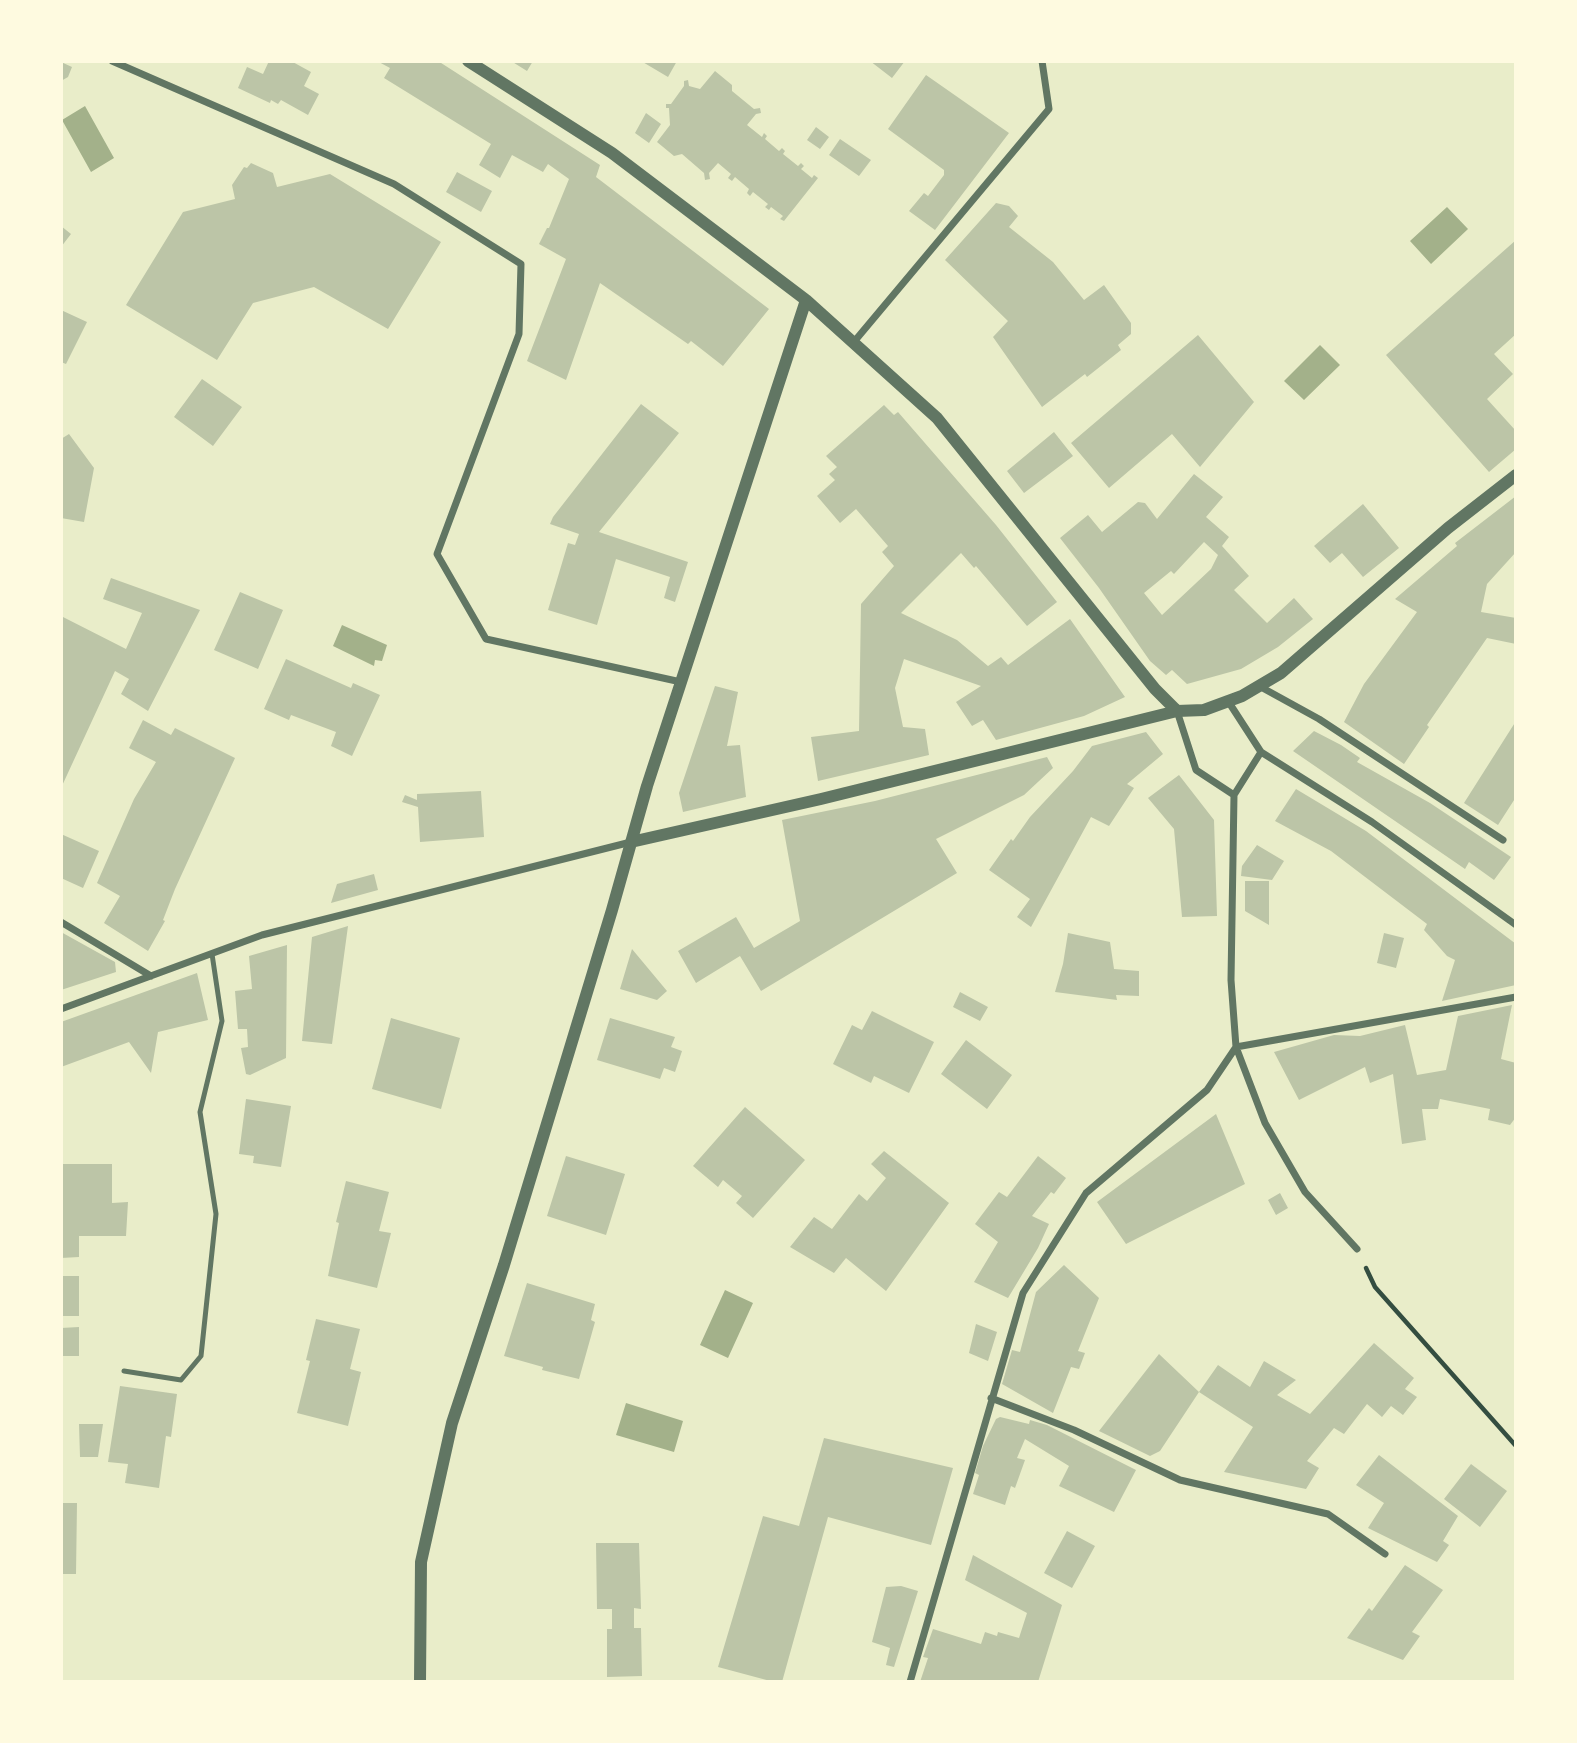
<!DOCTYPE html>
<style>
body{margin:0}
#map{position:relative;width:1577px;height:1743px;overflow:hidden;background:#e9edc9;font-family:"Public Sans",sans-serif}
canvas{display:block}
.frame{position:absolute;inset:0;border:63px solid #fefae0;pointer-events:none}
</style>
<div id="map">
<canvas width="1577" height="1743"></canvas>
<div class="frame"></div>
</div>
<script>
const ctx = document.querySelector('canvas').getContext('2d');
ctx.lineJoin = 'round';
function fillPath(path, color) {
  ctx.fillStyle = color;
  ctx.fill(path, 'evenodd');
}
function shape(rows) {
  const path = new Path2D();
  for (const r of rows) {
    path.moveTo(r[0], r[1]);
    for (let i = 2; i < r.length; i += 2) path.lineTo(r[i], r[i + 1]);
  }
  return path;
}
function strokePath(path, color, width, dash) {
  ctx.strokeStyle = color;
  ctx.lineWidth = width;
  ctx.lineCap = dash ? 'butt' : 'round';
  ctx.setLineDash(dash || []);
  ctx.stroke(path);
}
const water = shape([
 [85,106,114,158,91,172,62,120],
 [1447,207,1468,229,1431,264,1410,241],
 [1320,345,1340,365,1304,400,1284,381],
 [342,625,387,645,382,661,375,660,374,666,333,646],
 [725,1290,753,1303,728,1358,700,1345],
 [626,1403,683,1421,674,1452,616,1435]
]);
const building = shape([
 [269,61,291,61,311,72,304,86,319,94,308,115,281,100,278,104,271,100,270,103,238,88,247,67,263,74],
 [377,61,438,61,600,165,596,177,769,309,723,366,691,341,688,344,600,283,566,380,527,361,566,259,539,244,547,228,549,228,569,179,548,164,543,172,512,155,500,178,479,165,491,144,384,78,390,68],
 [511,61,533,61,527,71],
 [641,61,677,61,668,77],
 [870,61,905,61,892,78],
 [61,62,72,67,68,77,61,81],
 [715,71,732,85,732,91,754,109,760,108,761,113,756,114,747,125,762,137,764,133,767,136,765,139,779,151,782,148,785,151,783,154,798,166,801,163,804,166,801,169,812,178,814,175,818,178,784,221,780,219,783,216,771,207,769,210,765,207,768,204,753,192,750,196,747,193,749,189,735,177,732,181,728,178,731,174,718,163,709,173,710,179,705,180,704,173,682,154,674,156,657,142,670,125,669,108,666,108,666,104,671,104,684,86,684,81,688,80,689,86,700,89],
 [926,75,1009,133,935,230,909,211,924,193,928,196,944,175,944,170,888,129],
 [646,113,661,124,649,143,635,133],
 [816,127,829,137,820,149,807,140],
 [840,139,871,160,859,176,829,155],
 [251,163,273,173,277,187,330,174,441,242,388,329,314,287,253,303,217,360,126,305,183,212,235,199,232,185,244,167,247,168],
 [457,172,492,191,481,212,446,192],
 [996,203,1009,206,1018,216,1009,227,1053,262,1084,300,1104,285,1131,323,1131,334,1118,345,1121,350,1087,377,1085,374,1042,407,993,337,1008,321,945,260],
 [61,226,71,234,61,247],
 [1516,240,1516,334,1494,354,1513,374,1487,399,1516,431,1516,449,1489,472,1386,355],
 [61,310,87,322,66,364,61,362],
 [1198,335,1254,402,1200,467,1172,434,1109,488,1071,443],
 [202,379,242,407,213,446,174,417],
 [641,404,679,433,599,532,688,562,675,602,664,598,670,577,616,559,597,625,548,610,568,543,575,545,579,534,550,524,553,517],
 [884,405,894,415,898,412,996,525,1057,602,1027,626,976,566,974,568,961,553,901,613,957,640,988,666,1001,657,1008,665,1070,619,1125,697,1084,716,996,740,983,720,972,726,956,702,981,686,904,659,895,688,903,727,925,729,929,755,818,781,811,737,859,731,861,604,894,566,882,552,888,546,856,509,840,523,817,496,835,480,829,474,837,467,826,456],
 [1054,432,1073,456,1024,493,1007,471],
 [69,434,94,468,84,522,61,518,61,439],
 [1194,474,1223,497,1206,517,1229,537,1222,546,1249,576,1234,590,1267,623,1294,598,1313,619,1278,647,1241,669,1187,684,1172,670,1166,675,1150,661,1099,588,1060,538,1088,515,1102,532,1138,502,1145,503,1157,519],
 [1204,542,1218,555,1211,569,1162,615,1144,593,1171,571,1174,574],
 [1516,496,1516,552,1487,584,1481,612,1516,618,1516,644,1487,638,1427,725,1429,727,1404,764,1344,722,1364,684,1417,612,1395,599,1457,546,1455,543],
 [1363,504,1399,548,1363,577,1342,553,1330,563,1314,546],
 [111,578,200,610,148,711,121,694,129,679,115,671,61,788,61,616,126,649,142,613,103,599],
 [240,592,283,610,258,669,214,650],
 [286,659,351,688,353,683,380,695,352,756,331,746,336,732,291,715,289,720,264,709],
 [715,686,738,692,727,746,740,745,746,797,683,812,679,793],
 [143,720,171,735,175,728,235,758,175,889,163,920,165,921,148,951,104,923,120,896,97,883,134,799,156,762,129,748],
 [1516,721,1516,797,1498,825,1464,803],
 [1314,731,1341,745,1360,758,1357,762,1430,803,1511,857,1494,880,1469,862,1465,869,1293,751],
 [1146,732,1163,754,1127,784,1134,788,1109,826,1091,817,1031,927,1017,917,1030,899,989,870,1011,839,1013,841,1030,817,1073,771,1092,746],
 [1047,757,1053,768,1024,795,936,839,957,873,761,991,740,956,696,983,678,951,736,917,754,948,800,921,782,820,875,801],
 [1179,775,1214,820,1217,916,1182,917,1174,829,1148,798],
 [1296,789,1366,831,1516,944,1516,985,1442,1001,1455,960,1447,956,1424,930,1427,924,1331,851,1275,821],
 [481,791,484,837,420,842,418,807,402,802,405,795,417,800,417,794],
 [61,834,99,851,83,888,61,878],
 [1257,845,1284,861,1272,880,1241,876,1242,866],
 [374,874,378,890,331,903,337,884],
 [1245,881,1269,881,1269,925,1245,911],
 [348,926,332,1044,302,1041,312,937],
 [61,932,115,962,116,972,61,990],
 [1068,933,1110,942,1114,969,1139,971,1139,996,1116,995,1117,1000,1055,992,1063,964],
 [1384,933,1404,938,1396,968,1377,963],
 [287,945,286,1058,250,1075,246,1074,241,1048,248,1047,247,1029,238,1029,235,991,252,989,249,956],
 [632,949,667,991,657,1000,620,989],
 [197,973,208,1020,158,1032,151,1073,129,1042,61,1067,61,1022],
 [960,992,988,1007,980,1021,953,1007],
 [1512,1005,1501,1059,1516,1063,1516,1117,1510,1125,1488,1120,1490,1109,1440,1099,1438,1109,1422,1109,1426,1140,1402,1144,1393,1074,1370,1083,1365,1067,1299,1100,1274,1052,1334,1035,1360,1036,1405,1025,1417,1075,1446,1070,1458,1016],
 [872,1011,934,1042,909,1093,874,1076,871,1083,833,1064,852,1025,862,1030],
 [391,1018,460,1038,441,1109,372,1089],
 [610,1018,675,1037,671,1047,682,1051,675,1072,664,1068,660,1079,597,1060],
 [966,1040,1012,1075,987,1109,941,1074],
 [246,1099,291,1106,281,1167,253,1163,254,1156,239,1154],
 [745,1107,805,1160,753,1218,736,1203,742,1196,723,1180,718,1187,693,1166],
 [1216,1114,1245,1184,1126,1244,1097,1202],
 [884,1151,949,1203,886,1291,846,1258,834,1273,790,1247,814,1217,832,1229,859,1194,867,1201,886,1178,871,1164],
 [566,1156,625,1174,606,1235,547,1216],
 [1038,1156,1066,1178,1054,1194,1051,1192,1032,1216,1049,1224,1038,1248,1008,1298,974,1282,998,1242,975,1224,999,1192,1007,1197],
 [61,1164,112,1164,112,1203,128,1202,126,1236,79,1236,79,1257,61,1258],
 [346,1181,389,1192,379,1231,391,1233,377,1288,328,1276,339,1223,336,1222],
 [1280,1193,1288,1208,1276,1215,1268,1200],
 [1064,1265,1099,1298,1078,1351,1085,1353,1079,1369,1071,1367,1053,1413,1002,1384,1012,1350,1020,1352,1036,1292],
 [61,1276,79,1276,79,1316,61,1316],
 [527,1283,595,1304,591,1320,595,1322,579,1379,542,1370,543,1367,504,1356],
 [316,1319,360,1329,350,1369,361,1372,348,1426,297,1413,310,1361,306,1360],
 [976,1324,997,1332,988,1361,969,1353],
 [79,1327,79,1356,61,1356,61,1328],
 [1374,1343,1414,1378,1405,1389,1417,1397,1403,1415,1391,1406,1382,1417,1367,1404,1344,1434,1334,1428,1307,1461,1319,1468,1306,1489,1224,1472,1253,1427,1199,1392,1218,1365,1250,1387,1264,1361,1296,1380,1277,1395,1310,1414],
 [1159,1354,1199,1392,1160,1451,1150,1456,1099,1431],
 [120,1386,177,1394,171,1437,166,1436,159,1488,125,1483,128,1464,108,1462],
 [1000,1417,1029,1424,1030,1420,1047,1425,1136,1470,1114,1512,1059,1486,1069,1466,1025,1439,1017,1458,1025,1460,1015,1488,1011,1486,1005,1505,973,1494,979,1475,975,1473,983,1446,996,1419],
 [79,1424,103,1424,98,1457,80,1457],
 [824,1438,953,1468,931,1545,828,1517,782,1682,774,1682,718,1667,763,1516,799,1526],
 [1379,1455,1458,1516,1443,1541,1449,1545,1437,1562,1368,1528,1384,1503,1356,1485],
 [1471,1464,1507,1491,1480,1527,1444,1499],
 [61,1503,77,1503,76,1574,61,1574],
 [1067,1531,1095,1546,1072,1588,1044,1573],
 [596,1543,639,1543,641,1609,634,1608,634,1628,641,1628,642,1676,607,1677,607,1629,612,1629,612,1609,597,1609],
 [973,1555,1062,1605,1038,1682,920,1682,928,1658,923,1657,933,1629,981,1644,985,1632,997,1636,998,1632,1019,1638,1027,1613,965,1580],
 [1405,1565,1443,1590,1412,1632,1420,1636,1403,1660,1347,1638,1369,1608,1372,1611],
 [901,1586,918,1591,894,1667,886,1665,890,1648,872,1642,886,1587]
]);
const path = shape([
 [1366,1268,1375,1287,1516,1446]
]);
const service = shape([
 [124,1371,181,1380,201,1356,216,1214,200,1112,222,1021,212,954]
]);
const minor = shape([
 [112,61,394,184,521,264,519,334,437,554,486,639,681,682],
 [853,343,1049,109,1042,61],
 [1259,686,1319,719,1503,840],
 [1228,701,1261,752,1372,822,1516,925],
 [1177,711,1196,770,1234,795],
 [1234,795,1231,980,1236,1047,1265,1123,1305,1192,1357,1249],
 [1234,795,1261,752],
 [61,922,151,976],
 [61,1009,262,935,631,842],
 [991,1398,1074,1430,1180,1480,1328,1514,1385,1554],
 [910,1682,1023,1293,1086,1193,1207,1090,1236,1047,1516,997]
]);
const tertiary = shape([
 [468,61,612,153,806,300,937,418,1155,689,1177,711],
 [631,842,821,799,1177,711,1204,710,1242,696,1281,673,1448,528,1516,475],
 [420,1682,421,1562,452,1423,504,1265,612,910,647,786,806,300]
]);
fillPath(water, '#a3b18a');
fillPath(building, '#bcc5a7');
strokePath(path, '#344e41', 4.5);
strokePath(service, '#617663', 5);
strokePath(minor, '#617663', 7);
strokePath(tertiary, '#617663', 12);
</script>
